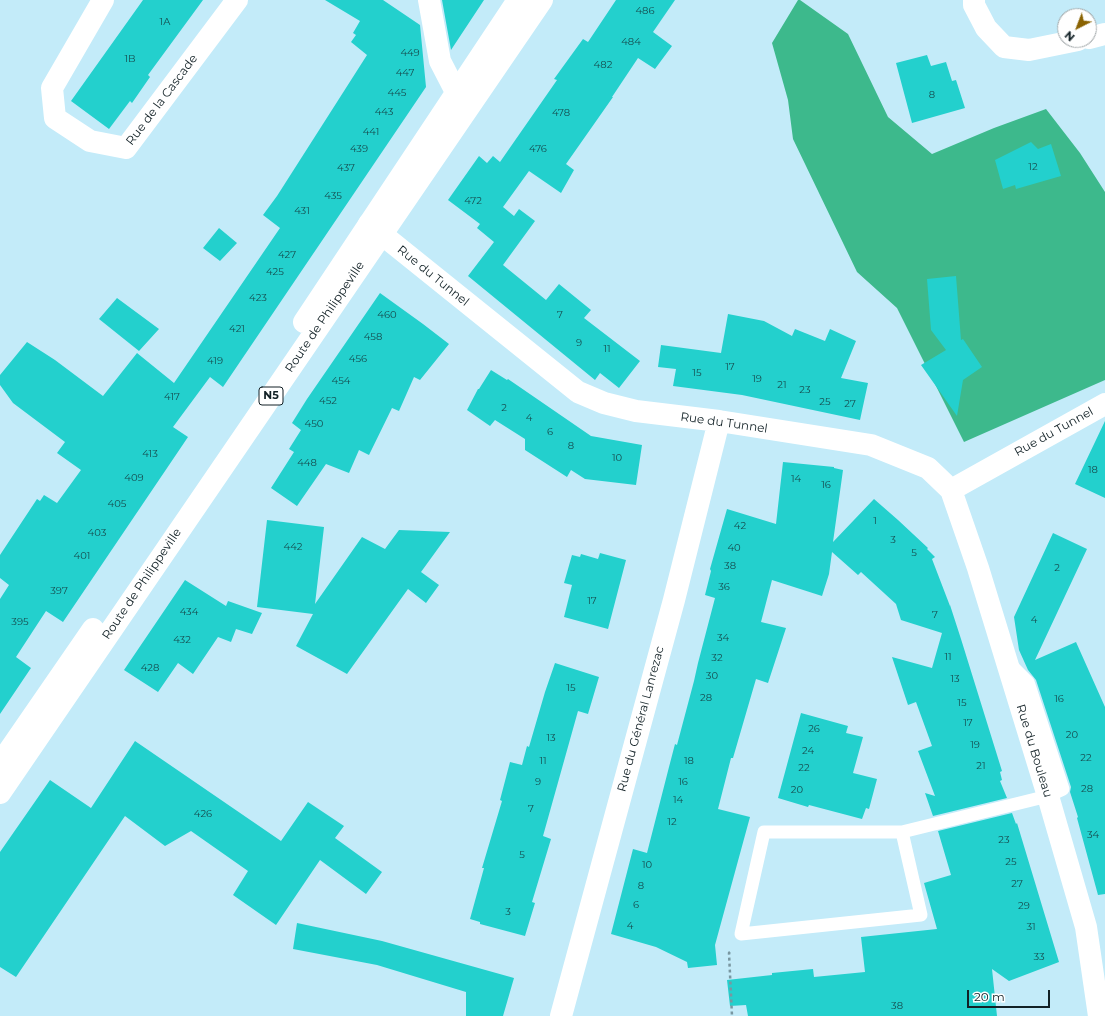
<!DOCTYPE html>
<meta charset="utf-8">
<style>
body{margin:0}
#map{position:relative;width:1105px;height:1016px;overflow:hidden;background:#c3ebf9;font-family:Montserrat,sans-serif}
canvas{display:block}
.north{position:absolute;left:1057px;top:8px;width:40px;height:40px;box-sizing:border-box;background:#fff;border:1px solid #a0a6a8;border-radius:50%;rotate:222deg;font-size:11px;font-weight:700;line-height:16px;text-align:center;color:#122126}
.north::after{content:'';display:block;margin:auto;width:14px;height:18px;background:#8a6302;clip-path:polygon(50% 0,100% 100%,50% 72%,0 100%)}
.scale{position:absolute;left:967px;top:990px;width:83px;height:18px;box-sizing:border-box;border:2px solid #122126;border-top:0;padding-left:5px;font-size:12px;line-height:14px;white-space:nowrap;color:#122126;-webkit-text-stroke:3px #fff;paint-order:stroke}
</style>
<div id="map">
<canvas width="1105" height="1016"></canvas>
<div class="north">N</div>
<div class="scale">20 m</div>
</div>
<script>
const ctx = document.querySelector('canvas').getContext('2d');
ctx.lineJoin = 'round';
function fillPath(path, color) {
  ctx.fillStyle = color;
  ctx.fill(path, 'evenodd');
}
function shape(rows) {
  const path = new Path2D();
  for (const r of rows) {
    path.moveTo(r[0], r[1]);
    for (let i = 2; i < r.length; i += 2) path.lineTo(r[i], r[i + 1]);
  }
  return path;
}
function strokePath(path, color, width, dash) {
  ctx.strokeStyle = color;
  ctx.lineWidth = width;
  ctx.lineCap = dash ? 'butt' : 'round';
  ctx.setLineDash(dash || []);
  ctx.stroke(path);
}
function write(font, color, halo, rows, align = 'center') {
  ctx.font = font + ' Montserrat,sans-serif';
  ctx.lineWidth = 4;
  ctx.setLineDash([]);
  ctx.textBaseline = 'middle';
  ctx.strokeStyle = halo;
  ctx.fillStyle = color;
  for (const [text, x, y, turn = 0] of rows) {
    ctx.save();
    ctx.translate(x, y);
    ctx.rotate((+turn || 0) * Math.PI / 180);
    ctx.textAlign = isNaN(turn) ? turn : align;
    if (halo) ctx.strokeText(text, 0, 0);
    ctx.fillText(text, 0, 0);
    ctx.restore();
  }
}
const forest = shape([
 [798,0,800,0,848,34,888,117,932,154,994,128,1046,109,1080,153,1105,192,1105,380,964,442,897,308,857,272,793,139,788,100,772,43]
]);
const building = shape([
 [143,0,203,0,148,75,150,77,132,103,130,101,109,129,71,101],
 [325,0,383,0,420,25,426,87,223,387,210,377,173,427,188,437,63,622,46,611,16,657,31,668,0,714,0,599,9,585,0,578,0,555,37,499,40,501,44,495,57,503,81,470,57,453,65,442,13,403,0,385,0,375,27,342,55,360,103,396,137,353,174,383,280,228,263,215,277,196,367,55,351,42,356,35,353,33,360,21],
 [442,0,484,0,451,50],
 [616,0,675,0,653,32,672,46,655,69,638,58,612,97,613,97,566,164,574,170,561,193,529,171,503,207,514,216,519,209,535,221,503,265,546,300,559,284,591,310,584,318,640,361,619,388,600,373,595,380,468,276,494,242,477,228,480,224,448,200,479,156,487,163,493,156,500,162,557,80,554,79,583,39,588,42],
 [927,55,931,66,946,62,952,81,956,80,965,108,912,123,896,63],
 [1031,142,1038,149,1051,144,1061,176,1016,189,1015,185,1003,189,995,160],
 [219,228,237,243,220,261,203,248],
 [956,276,961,340,963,339,982,367,963,380,957,416,921,365,946,350,931,330,927,279],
 [380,293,423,324,449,344,420,380,414,377,399,411,392,408,369,455,359,450,349,473,326,464,297,506,271,488,294,452,289,449,301,430,292,423,307,399],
 [117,298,159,329,139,351,99,319],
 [728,314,764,321,792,336,795,329,825,341,830,329,856,341,841,378,868,383,860,420,742,395,673,386,676,369,658,367,661,345,721,353],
 [491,370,507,380,508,379,591,436,642,445,636,485,585,479,571,470,567,477,525,450,525,439,495,420,490,426,467,410,478,389,479,389],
 [1105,421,1105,498,1075,484],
 [783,462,834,467,834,468,843,470,833,542,874,499,898,520,928,548,927,549,935,557,932,559,950,606,950,605,961,639,1002,771,1000,772,1002,780,1000,781,1007,798,933,816,925,793,935,796,918,751,932,746,916,702,908,705,892,657,932,668,942,633,901,620,896,604,861,572,858,575,832,552,829,574,822,596,772,580,761,622,786,628,768,683,756,679,733,758,731,758,718,809,750,817,715,945,717,965,688,968,687,962,656,947,611,934,633,849,647,853,669,767,675,744,677,745,694,681,698,663,715,598,705,595,711,571,710,569,727,509,776,524],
 [267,520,324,527,315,604,362,537,385,549,399,530,450,532,421,572,439,585,426,603,408,589,347,674,296,646,313,614,257,607],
 [1053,533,1087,549,1035,660,1076,642,1105,707,1105,894,1098,895,1077,818,1078,817,1070,792,1071,787,1036,680,1028,670,1019,650,1014,617],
 [600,553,626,560,608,629,564,617,572,585,564,583,572,555,580,557,581,554,598,559],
 [185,580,226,606,228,601,262,613,252,634,236,629,231,642,218,637,193,674,178,663,158,692,124,670],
 [555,663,599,677,588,714,578,711,543,836,551,839,532,902,535,903,525,936,480,924,480,922,470,919,484,868,482,868,502,801,500,800,510,762,522,765,527,746,529,747,545,692],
 [801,713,848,726,846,733,863,737,853,773,877,779,869,809,866,808,862,819,809,805,808,807,778,798],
 [135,741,281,841,308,802,344,826,335,838,382,872,366,894,320,860,276,925,233,895,248,871,191,831,165,846,125,816,16,977,0,967,0,852,50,780,91,808],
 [1012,813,1016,824,1017,823,1059,962,1009,981,992,969,997,1016,748,1016,746,1005,730,1006,727,980,772,975,772,973,813,969,814,977,865,972,861,937,937,929,924,883,951,875,938,831],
 [297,923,382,941,514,978,503,1016,466,1016,466,992,377,965,293,949]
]);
const path = shape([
 [730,952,729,953,732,1016]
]);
const lane = shape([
 [902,832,764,832,741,934,921,915,902,832,1048,796,1063,789,1028,682,1011,665]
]);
const street = shape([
 [103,0,52,88,55,118,90,141,126,148,237,0],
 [429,0,440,61,456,92,472,99],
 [974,0,974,5,986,28,1004,47,1029,50,1078,40],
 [1089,38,1105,34],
 [369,224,578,392,604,403,636,411,719,421,871,445,928,468,951,490,1105,404],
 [951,490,978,568,1048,796,1086,927,1099,1016],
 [561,1016,674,600,719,421]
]);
const primary = shape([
 [304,322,518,0],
 [0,764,93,629],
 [0,793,542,0]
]);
const numberNames = [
 ["486",645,11],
 ["1A",165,22],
 ["484",631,42],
 ["449",410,53],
 ["1B",130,59],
 ["482",603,65],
 ["447",405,73],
 ["445",397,93],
 ["8",932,95],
 ["443",384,112],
 ["478",561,113],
 ["441",371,132],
 ["439",359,149],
 ["476",538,149],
 ["12",1033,167],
 ["437",346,168],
 ["435",333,196],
 ["472",473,201],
 ["431",302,211],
 ["427",287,255],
 ["425",275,272],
 ["423",258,298],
 ["460",387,315],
 ["7",560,315],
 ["421",237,329],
 ["458",373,337],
 ["9",579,343],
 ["11",607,349],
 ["456",358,359],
 ["419",215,361],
 ["17",730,367],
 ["15",697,373],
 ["19",757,379],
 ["454",341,381],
 ["21",782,385],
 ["23",805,390],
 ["417",172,397],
 ["452",328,401],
 ["25",825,402],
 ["27",850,404],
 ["2",504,408],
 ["4",529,418],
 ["450",314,424],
 ["6",550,432],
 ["8",571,446],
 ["413",150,454],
 ["10",617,458],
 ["448",307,463],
 ["18",1093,470],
 ["409",134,478],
 ["14",796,479],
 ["16",826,485],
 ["405",117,504],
 ["1",875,521],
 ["42",740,526],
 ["403",97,533],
 ["3",893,540],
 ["442",293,547],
 ["40",734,548],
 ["5",914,553],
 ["401",82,556],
 ["38",730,566],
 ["2",1057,568],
 ["36",724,587],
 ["397",59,591],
 ["17",592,601],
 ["434",189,612],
 ["7",935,615],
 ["4",1034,620],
 ["395",20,622],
 ["34",723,638],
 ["432",182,640],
 ["11",948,657],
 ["32",717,658],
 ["428",150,668],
 ["30",712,676],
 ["13",955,679],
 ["15",571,688],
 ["28",706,698],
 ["16",1059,699],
 ["15",962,703],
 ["17",968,723],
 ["26",814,729],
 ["20",1072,735],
 ["13",551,738],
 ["19",975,745],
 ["24",808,751],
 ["22",1086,758],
 ["11",543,761],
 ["18",689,761],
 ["21",981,766],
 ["22",804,768],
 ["9",538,782],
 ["16",683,782],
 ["28",1087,789],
 ["20",797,790],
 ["14",678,800],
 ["7",531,809],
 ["426",203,814],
 ["12",672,822],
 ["34",1093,835],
 ["23",1004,840],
 ["5",522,855],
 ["25",1011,862],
 ["10",647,865],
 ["27",1017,884],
 ["8",641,886],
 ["6",636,905],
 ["29",1024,906],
 ["3",508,912],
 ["4",630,926],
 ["31",1031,927],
 ["33",1039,957],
 ["38",897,1006]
];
const shields = [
 [271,396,24]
];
const shieldNames = [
 ["N5",271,396]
];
const streetNames = [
 ["Rue de la Cascade",162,100,-53],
 ["Rue du Tunnel",433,276,39],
 ["Route de Philippeville",325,317,-56],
 ["Rue du Tunnel",724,423,8],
 ["Rue du Tunnel",1054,432,-29],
 ["Route de Philippeville",142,584,-56],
 ["Rue du Général Lanrezac",641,719,-75],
 ["Rue du Bouleau",1034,751,73]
];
fillPath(forest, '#3db98c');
fillPath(building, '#23d0cd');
strokePath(path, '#7997a1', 2.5, [3, 3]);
strokePath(lane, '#fff', 13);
strokePath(street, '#fff', 22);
strokePath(primary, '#fff', 22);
write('10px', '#164d50', null, numberNames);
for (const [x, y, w] of shields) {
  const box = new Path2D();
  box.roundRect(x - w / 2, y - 9, w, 18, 3);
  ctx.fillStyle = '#fff';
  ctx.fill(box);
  strokePath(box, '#122126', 1);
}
write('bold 11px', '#122126', null, shieldNames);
write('12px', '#122126', '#fff', streetNames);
</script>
